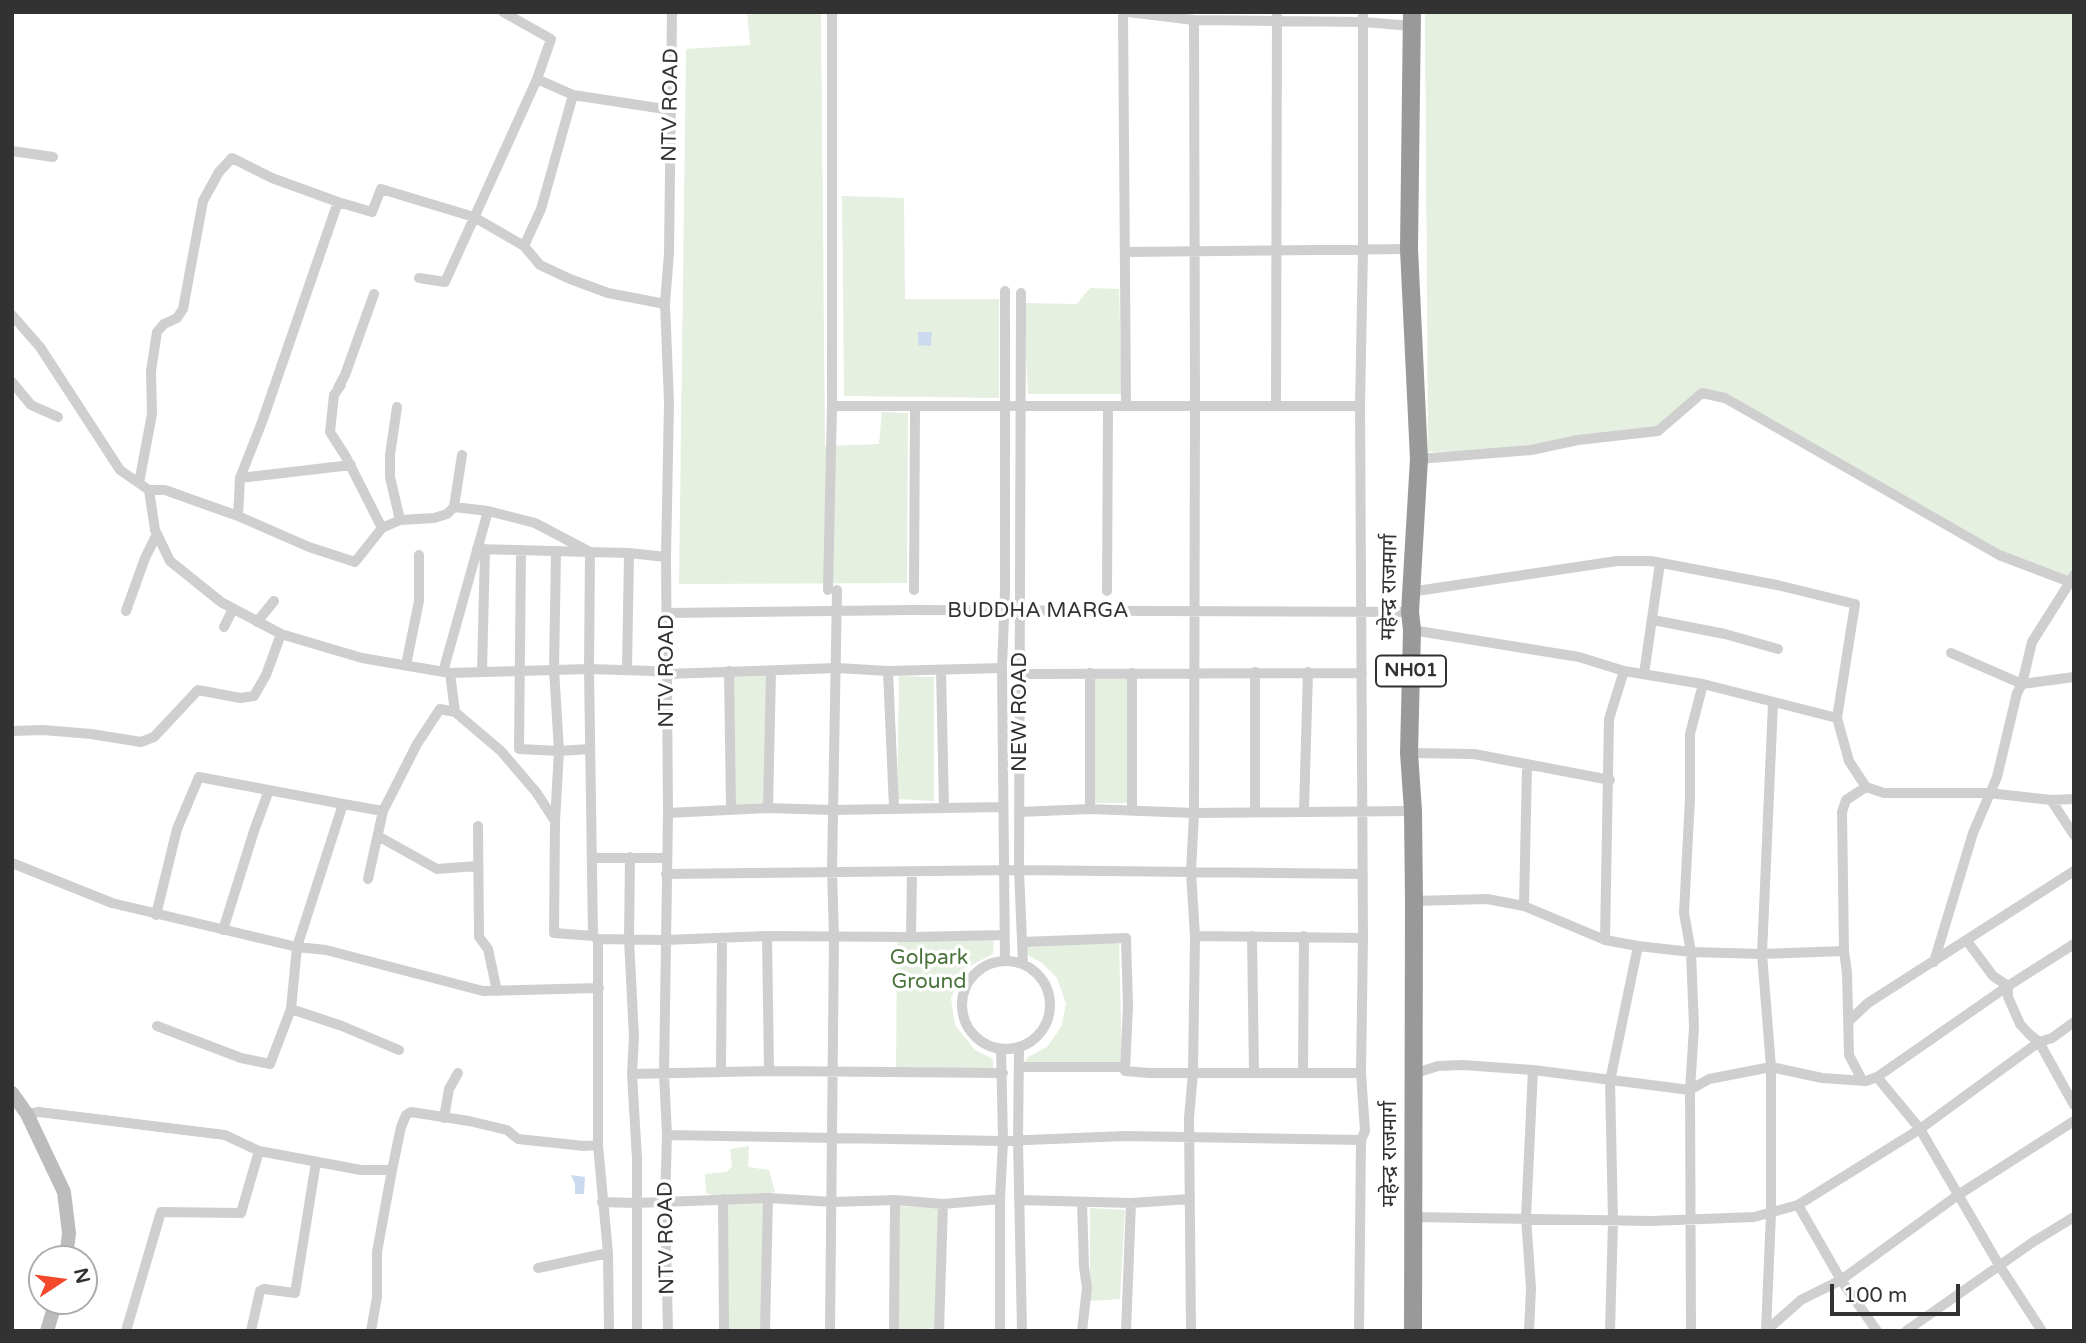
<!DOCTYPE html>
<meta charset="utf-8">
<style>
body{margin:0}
#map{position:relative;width:2086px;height:1343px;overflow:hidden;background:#fff;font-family:"Varela Round",sans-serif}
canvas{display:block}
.frame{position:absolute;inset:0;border:14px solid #323232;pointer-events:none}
.north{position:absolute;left:28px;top:1245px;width:70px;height:70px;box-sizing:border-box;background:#fff;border:2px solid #adadad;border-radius:50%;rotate:77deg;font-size:19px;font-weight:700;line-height:28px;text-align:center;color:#323232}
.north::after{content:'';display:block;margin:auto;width:24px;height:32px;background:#f3482b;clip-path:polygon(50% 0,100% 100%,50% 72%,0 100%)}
.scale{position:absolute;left:1830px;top:1284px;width:130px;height:32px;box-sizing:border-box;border:4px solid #323232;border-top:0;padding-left:9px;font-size:21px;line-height:24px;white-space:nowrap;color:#323232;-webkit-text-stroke:5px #fff;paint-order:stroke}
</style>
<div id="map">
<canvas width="2086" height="1343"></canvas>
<div class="frame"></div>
<div class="north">N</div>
<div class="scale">100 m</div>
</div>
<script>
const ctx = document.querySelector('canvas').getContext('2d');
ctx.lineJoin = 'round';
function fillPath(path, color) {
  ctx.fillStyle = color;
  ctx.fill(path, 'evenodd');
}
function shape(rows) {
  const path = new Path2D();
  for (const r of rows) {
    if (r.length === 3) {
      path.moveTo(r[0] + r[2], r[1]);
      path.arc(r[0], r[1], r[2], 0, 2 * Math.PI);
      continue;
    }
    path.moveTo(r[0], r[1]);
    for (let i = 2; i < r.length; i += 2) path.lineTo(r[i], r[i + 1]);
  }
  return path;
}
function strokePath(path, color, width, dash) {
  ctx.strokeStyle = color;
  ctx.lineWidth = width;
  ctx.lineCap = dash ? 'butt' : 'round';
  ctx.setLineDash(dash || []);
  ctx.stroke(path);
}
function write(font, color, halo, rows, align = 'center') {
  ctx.font = font + ' "Varela Round","Noto Sans Devanagari",sans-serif';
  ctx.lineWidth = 7;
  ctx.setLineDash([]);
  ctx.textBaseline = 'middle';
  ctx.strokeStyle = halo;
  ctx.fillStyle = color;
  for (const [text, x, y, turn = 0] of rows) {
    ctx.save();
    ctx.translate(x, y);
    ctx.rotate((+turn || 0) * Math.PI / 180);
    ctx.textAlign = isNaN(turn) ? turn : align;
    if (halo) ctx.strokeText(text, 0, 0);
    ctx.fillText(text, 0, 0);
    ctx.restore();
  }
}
const green = shape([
 [747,12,821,12,825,446,879,444,882,412,908,413,907,583,679,584,686,49,750,45],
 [1425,12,2074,12,2074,575,2070,582,1999,555,1725,397,1702,394,1658,431,1531,450,1428,452],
 [842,196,904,198,905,299,999,299,999,398,844,396],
 [1090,288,1119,289,1122,394,1028,394,1023,303,1077,304],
 [733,673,767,675,764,803,735,805],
 [1130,675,1129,803,1092,803,1094,676],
 [899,676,934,677,934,801,897,799],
 [897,937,994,938,993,954,966,968,951,998,955,1025,975,1050,993,1059,993,1070,896,1072],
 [1119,939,1122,1065,1023,1064,1028,1057,1047,1047,1061,1027,1066,1004,1057,978,1042,963,1026,954,1026,942],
 [749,1146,748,1167,769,1170,775,1192,760,1197,718,1197,706,1193,705,1174,726,1172,732,1167,730,1149],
 [766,1200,763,1331,726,1331,724,1202],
 [899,1206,938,1208,936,1328,898,1331],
 [1090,1208,1125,1210,1120,1299,1090,1301]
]);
const water = shape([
 [918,332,932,332,931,346,918,345],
 [571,1175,585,1177,584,1194,575,1194,575,1184]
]);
const street = shape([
 [1123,12,1126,406],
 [1128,12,1194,20,1363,22,1412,26],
 [537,79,573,95,671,110],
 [12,151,53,157],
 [524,246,541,209,573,95],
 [1126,252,1409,249],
 [419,278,445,282,537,79,551,39,503,12],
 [1021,293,1019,870,1023,964],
 [12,315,40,347,120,470,149,490,155,530,170,561,221,602,281,634,362,658,450,673,589,669,653,671,668,674,837,668,888,671,1002,668],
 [12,382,31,405,58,417],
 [341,385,334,395,330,432,346,457,382,528],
 [338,388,345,375,374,294],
 [1276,405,1277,12],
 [832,406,1360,406],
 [397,407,390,455,390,477,400,520],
 [1419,459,1531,450,1578,440,1658,431,1702,393,1725,398,1999,555,2070,582,2074,575],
 [240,478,262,422,338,202],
 [139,483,152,414,151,371,157,332,164,324,177,318,183,309,203,201,219,172,232,158,272,178,338,202,372,212,381,189,474,217,524,246,540,265,570,279,608,293,665,304],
 [149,490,165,490,238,516,309,547,355,562,382,528,400,520,434,518,447,514,454,507,488,511,535,523,590,552,589,669,593,936],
 [454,507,462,455],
 [238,516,240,478,351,465],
 [477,549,629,553,666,557],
 [521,550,519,749,559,751,590,749],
 [556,551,554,669,559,751,555,821,554,933,593,936,598,939,665,940,767,936,911,937,1003,935],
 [828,590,832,406,832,12],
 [914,590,915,407],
 [1107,591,1108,407],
 [1410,592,1617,561,1651,561,1777,585,1855,604,1837,718,1849,761,1866,787,1884,793,1989,793,2051,800,2074,799],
 [126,611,145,558,157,534],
 [667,613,911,610,1410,612],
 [1653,620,1725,634,1778,649],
 [257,622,274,601],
 [224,627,233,609],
 [1412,630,1579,657,1624,671,1703,684,1837,718],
 [1951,653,2022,684,2074,677],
 [406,665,419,601,419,555],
 [627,669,629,553],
 [941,670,944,808],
 [482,671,485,549],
 [729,671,731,809],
 [888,671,894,808],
 [443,672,488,511],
 [1132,673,1132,810],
 [1021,674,1362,673],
 [1644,674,1660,563],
 [455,712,501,751,536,792,555,821],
 [12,731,43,730,91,734,141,742,154,737,198,690,240,698,254,696,266,675,281,634],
 [1409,753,1474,754,1610,780],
 [2051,800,2074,835],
 [768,808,771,671],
 [1090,809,1090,673],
 [1304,810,1308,672],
 [1255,811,1255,672],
 [1019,812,1090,809,1194,813,1413,811],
 [668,813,768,808,832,810,1003,807],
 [478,826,479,937,488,949,497,991],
 [378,836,437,869,477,866],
 [630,857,629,939,634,1037,632,1074,637,1159,637,1331],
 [592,858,666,858],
 [12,863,112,903,297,947,326,950,483,991,599,988],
 [666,874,1019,870,1363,874],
 [368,879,383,811],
 [1414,901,1487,899,1524,906,1605,940,1638,946,1691,952,1762,954,1844,951],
 [1524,906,1527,766],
 [156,915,177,829,199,777,343,804],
 [223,930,254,831,269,790],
 [767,936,769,1071],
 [1195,936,1363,938],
 [1252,936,1254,1073],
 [911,937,912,871],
 [598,939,598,1145,608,1253,609,1331],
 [1605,940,1609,719,1624,671],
 [1967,941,1993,976,2008,986,2008,997,2020,1024,2029,1034,2039,1042,2074,1105],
 [1022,942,1126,938,1128,1006,1125,1071],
 [1006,1005,44],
 [1005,961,1002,668,1005,591,1005,291],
 [1934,962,1973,833,1997,777,2017,693,2022,684,2032,642,2070,582],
 [291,1009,342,1026,399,1050],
 [1849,1021,1868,1003,2074,871],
 [157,1026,241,1058,270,1064,291,1009,297,947,343,804,383,811,417,744,440,709,455,712,450,673],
 [1019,1048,1018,1140,1022,1331],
 [1020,1067,1123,1067,1125,1071,1149,1073,1361,1073],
 [721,1071,722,938],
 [1303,1073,1304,936],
 [632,1074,769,1071,1003,1073],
 [1413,1074,1438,1066,1463,1065,1533,1070,1690,1090,1709,1079,1771,1067,1822,1078,1866,1081,1877,1077,1920,1129,1999,1265,2042,1331],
 [1877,1077,2008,986,2074,944],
 [1862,1080,1849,1055,1847,973,1844,951,1842,812,1846,800,1866,787],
 [27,1114,39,1112,225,1135,259,1151,361,1170,392,1170,377,1252,377,1297,371,1331],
 [444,1118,449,1089,458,1073],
 [667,1135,1003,1141,1125,1136,1361,1140],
 [392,1170,401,1127,406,1115,411,1112,469,1121,507,1130,518,1139,584,1146,598,1145],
 [723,1199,724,1331],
 [1020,1200,1131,1203,1190,1199],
 [602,1202,636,1203,768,1198,833,1202,895,1200,943,1204,1000,1199],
 [1798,1205,1841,1280,1877,1331],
 [1412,1217,1651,1221,1754,1217,1798,1205,1920,1129,2039,1042,2052,1038,2074,1022],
 [538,1268,608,1253],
 [126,1331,161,1212,241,1213,259,1151],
 [251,1331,260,1291,264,1289,295,1293,316,1162],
 [668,1331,665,1202,667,1135,664,1074,668,813,666,557,669,402,665,304,669,253,672,12],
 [765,1331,768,1198],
 [830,1331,834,936,832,871,837,590],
 [894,1331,895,1200],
 [939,1331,943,1204],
 [1000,1331,1000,1199,1003,1141,1001,1049],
 [1082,1331,1087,1288,1084,1267,1082,1202],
 [1126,1331,1131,1203],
 [1191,1331,1189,1118,1193,1073,1195,936,1191,872,1194,813,1195,405,1194,20],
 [1359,1331,1361,1140,1365,1131,1361,1073,1363,938,1360,406,1363,250,1363,12],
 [1529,1331,1531,1288,1526,1217,1533,1070],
 [1610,1331,1613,1221,1610,1081,1638,946],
 [1691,1331,1690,1090,1694,1027,1691,952,1684,913,1690,798,1690,734,1703,684],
 [1766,1331,1771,1213,1771,1067,1762,954,1773,703],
 [1766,1331,1801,1300,1841,1280,1958,1195,2074,1121],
 [1906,1331,2033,1242,2074,1217]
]);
const secondary = shape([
 [12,1093,27,1114,64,1192,69,1233,66,1259],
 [47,1331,56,1301]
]);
const highway = shape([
 [1412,12,1409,249,1419,459,1410,612,1412,630,1409,753,1413,811,1414,901,1413,1331]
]);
const shields = [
 [1411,671,70]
];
const shieldNames = [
 ["NH01",1411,671]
];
const streetNames = [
 ["NTV ROAD",671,105,-89],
 ["महेन्द्र राजमार्ग",1390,587,-89],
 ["BUDDHA MARGA",1038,611],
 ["NTV ROAD",667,671,-90],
 ["NEW ROAD",1020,712,-90],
 ["महेन्द्र राजमार्ग",1390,1154,-90],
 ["NTV ROAD",667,1238,-91]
];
const parkNames = [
 ["Golpark",929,958],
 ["Ground",929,982]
];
fillPath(green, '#e5f0e0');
fillPath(water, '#ccdaf0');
strokePath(street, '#cfcfcf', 10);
strokePath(secondary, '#bcbcbc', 14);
strokePath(highway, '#999', 18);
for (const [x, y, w] of shields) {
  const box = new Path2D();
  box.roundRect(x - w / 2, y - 15.5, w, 31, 5);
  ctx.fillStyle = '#fff';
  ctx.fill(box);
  strokePath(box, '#323232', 2);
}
write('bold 19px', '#323232', null, shieldNames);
write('21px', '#323232', '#fff', streetNames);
write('21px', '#49733b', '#fff', parkNames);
</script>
